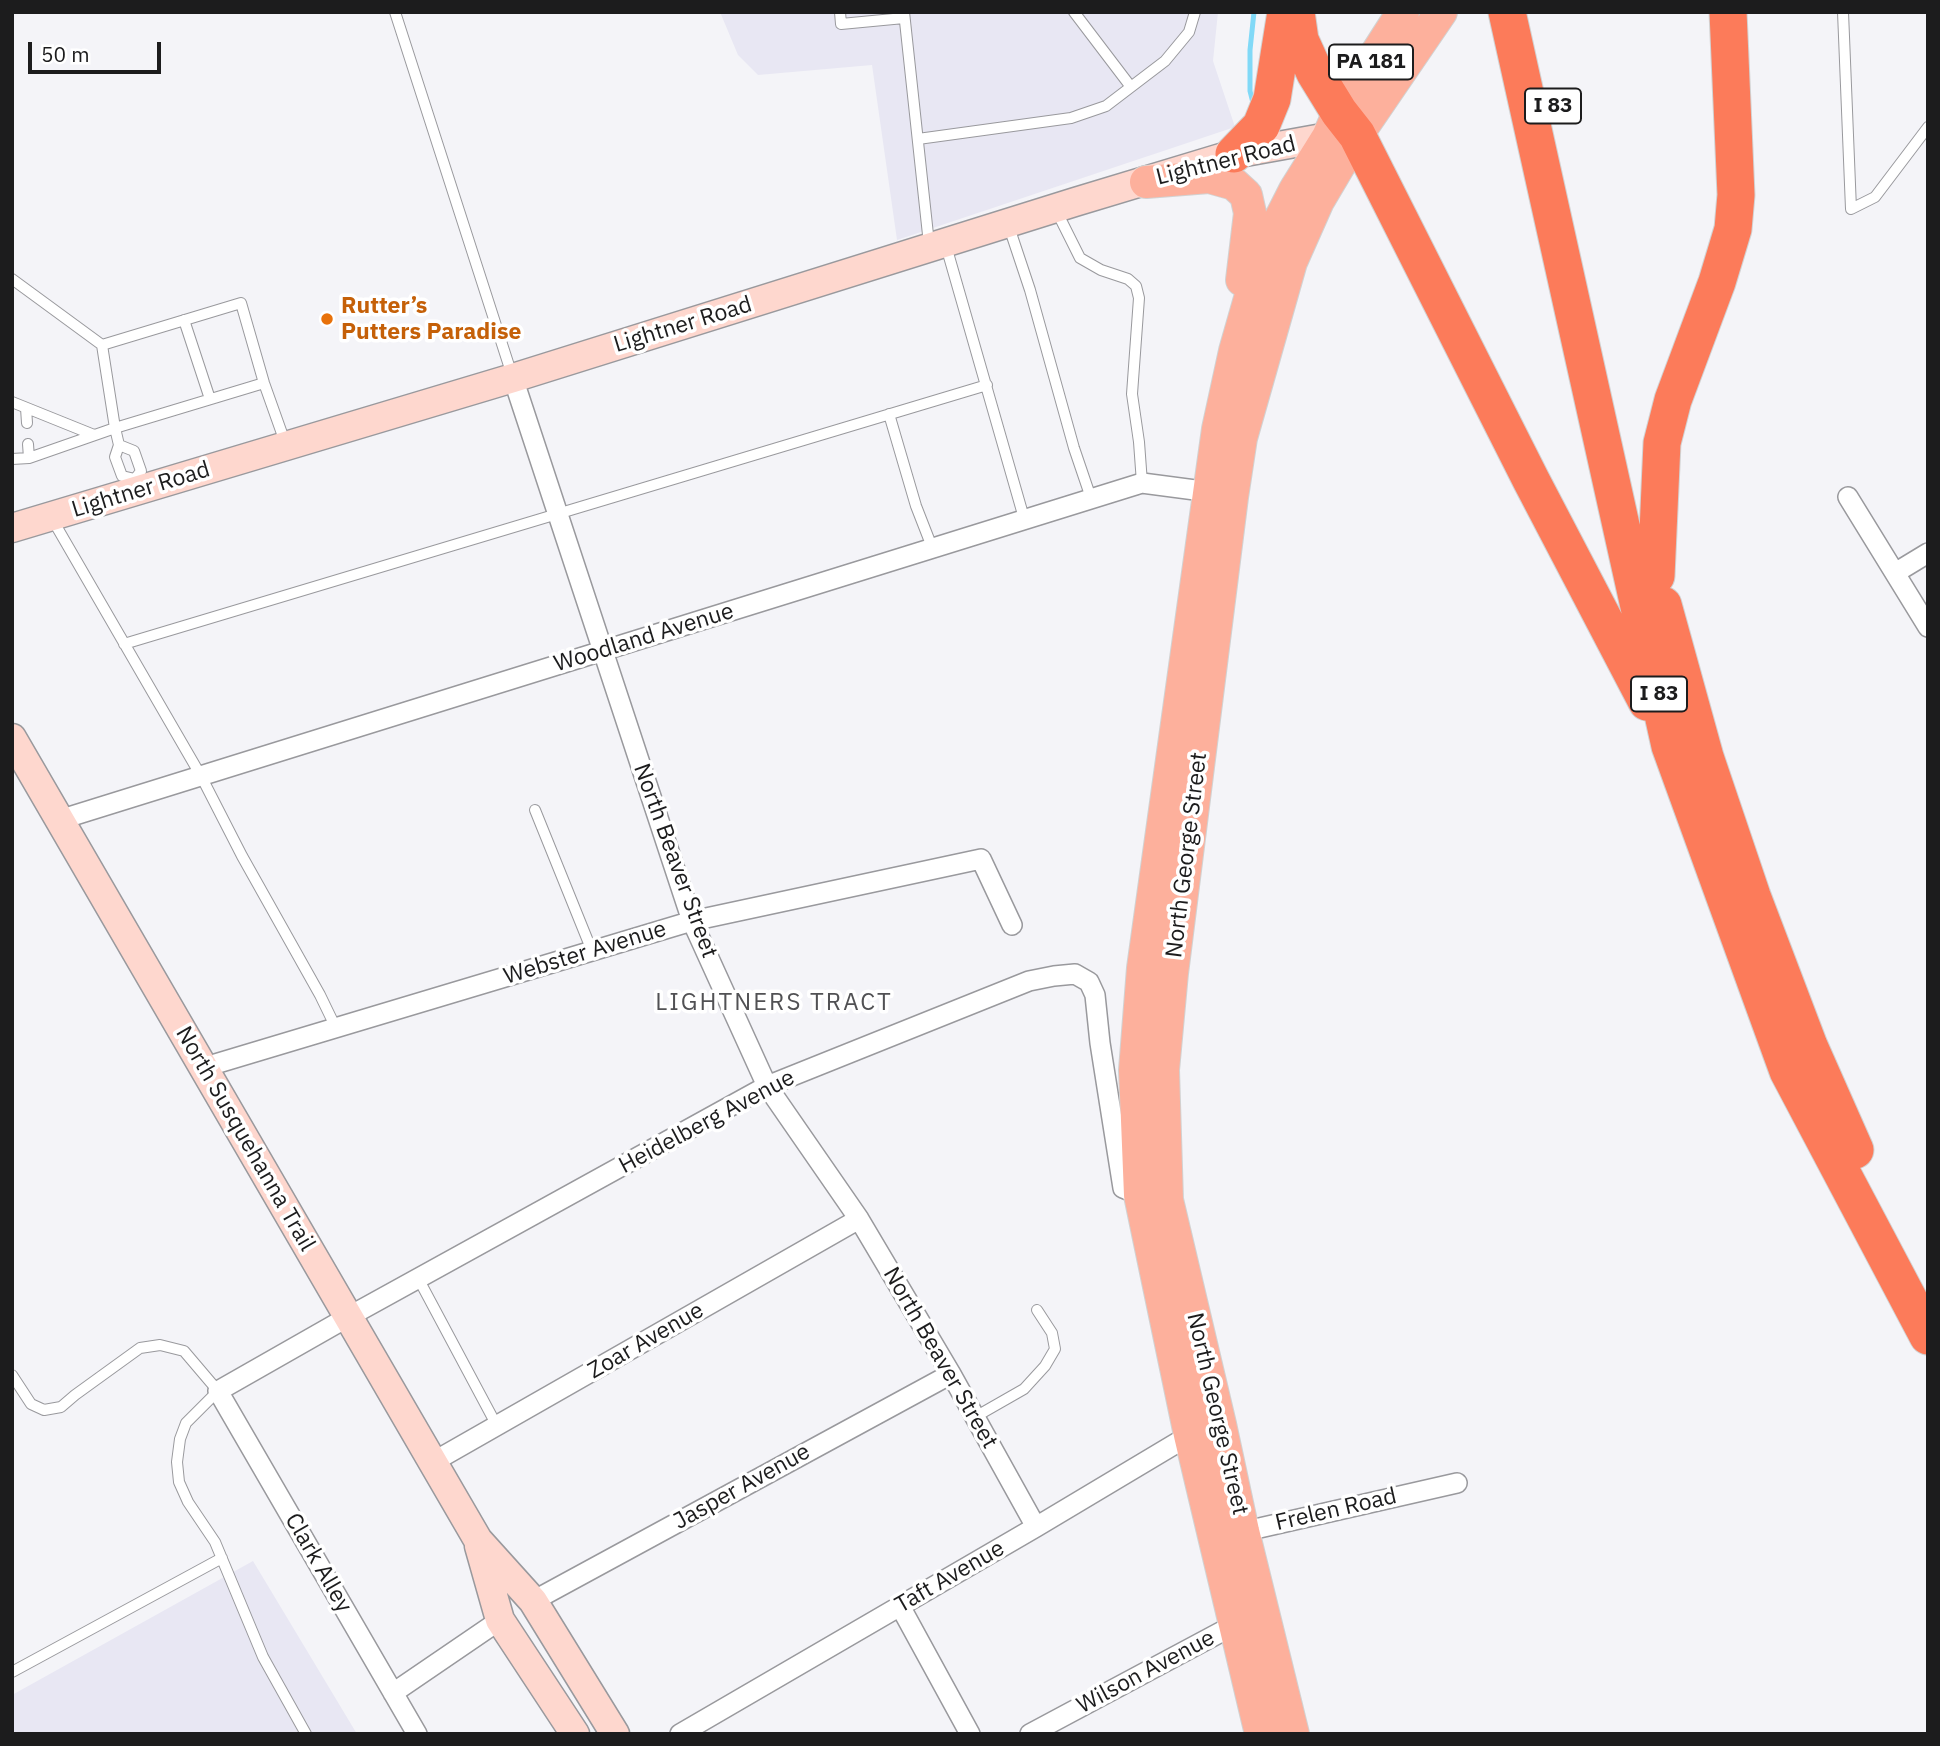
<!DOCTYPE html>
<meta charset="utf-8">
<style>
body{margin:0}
#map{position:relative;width:1940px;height:1746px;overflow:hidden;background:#f4f4f8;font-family:"IBM Plex Sans",sans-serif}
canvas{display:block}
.frame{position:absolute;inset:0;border:14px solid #1c1c1d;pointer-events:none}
.scale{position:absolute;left:28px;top:42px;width:133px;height:32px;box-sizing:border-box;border:4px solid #1c1c1d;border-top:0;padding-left:9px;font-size:21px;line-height:24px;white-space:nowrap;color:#1c1c1d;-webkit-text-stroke:5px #fff;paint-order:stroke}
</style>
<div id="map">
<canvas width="1940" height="1746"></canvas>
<div class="frame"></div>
<div class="scale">50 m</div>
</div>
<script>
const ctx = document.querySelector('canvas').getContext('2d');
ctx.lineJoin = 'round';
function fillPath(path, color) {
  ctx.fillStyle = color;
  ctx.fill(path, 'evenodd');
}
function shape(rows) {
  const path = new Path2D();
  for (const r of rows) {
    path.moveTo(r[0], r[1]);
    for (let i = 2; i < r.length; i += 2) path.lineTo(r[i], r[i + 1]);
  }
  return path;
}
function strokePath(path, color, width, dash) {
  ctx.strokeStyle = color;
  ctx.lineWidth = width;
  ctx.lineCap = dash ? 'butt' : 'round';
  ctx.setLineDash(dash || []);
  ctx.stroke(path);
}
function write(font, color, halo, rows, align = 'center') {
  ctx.font = font + ' "IBM Plex Sans",sans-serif';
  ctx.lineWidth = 7;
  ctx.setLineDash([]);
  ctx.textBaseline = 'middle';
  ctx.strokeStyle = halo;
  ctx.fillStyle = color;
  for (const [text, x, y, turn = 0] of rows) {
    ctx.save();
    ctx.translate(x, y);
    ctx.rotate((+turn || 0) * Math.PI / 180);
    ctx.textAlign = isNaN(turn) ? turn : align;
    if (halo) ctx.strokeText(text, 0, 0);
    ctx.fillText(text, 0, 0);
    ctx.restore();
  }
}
const built = shape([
 [720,12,1218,12,1213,61,1235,127,897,240,872,65,758,75,738,55],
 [253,1561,357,1734,12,1734,12,1695]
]);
const stream = shape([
 [1253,103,1250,91,1250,50,1254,12]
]);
const lane = shape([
 [395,12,512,375],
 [840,12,841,24,904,18],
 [904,12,929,244],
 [1074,12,1131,87],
 [1843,12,1851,209,1875,197,1928,127],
 [918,139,1071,118,1106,106,1165,61,1189,32,1195,12],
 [1057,212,1080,258,1101,270,1128,279,1136,286,1139,298,1132,394,1139,442,1142,483],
 [1009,227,1030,290,1074,448,1091,498],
 [946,246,1024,518],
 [12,279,102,345,241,303,264,383,285,442],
 [184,320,210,399],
 [102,345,115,428,264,383],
 [12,402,94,435],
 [26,408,27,423],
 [889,414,916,506,932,547],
 [28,444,29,458],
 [119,445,134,451,141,471,135,479,136,484],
 [12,459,29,458,115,428,119,445,115,457,122,476,135,479],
 [51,517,201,776,242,856,320,995,336,1028],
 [124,644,987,385],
 [535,810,592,951],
 [418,1278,497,1426],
 [12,1375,31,1404,44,1410,61,1407,75,1395,140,1348,160,1345,184,1351,218,1391,186,1423,180,1439,177,1462,179,1482,188,1502,215,1542,263,1657,306,1734],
 [975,1417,1024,1389,1045,1366,1055,1349,1052,1333,1037,1310],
 [12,1672,222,1558]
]);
const street = shape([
 [513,378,692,921,767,1086,859,1219,951,1374,1036,1527],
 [1848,497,1928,627],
 [1895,573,1928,553],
 [59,820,1142,483,1218,493],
 [205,1067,692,921,981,859,1012,925],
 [433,1462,859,1219],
 [1233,1534,1457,1483],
 [533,1601,951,1374],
 [900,1606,970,1734],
 [393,1693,500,1620],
 [417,1734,218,1391,348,1317,767,1086,1029,981,1054,976,1075,974,1089,982,1095,995,1100,1043,1123,1188,1140,1195],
 [680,1734,1036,1527,1190,1435,1199,1431],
 [1030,1734,1234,1625,1244,1623]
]);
const secondary = shape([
 [12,528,513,378,1075,202,1234,154,1328,137,1344,136],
 [12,738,478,1540,533,1601,615,1734],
 [479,1546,500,1620,575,1734]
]);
const primary = shape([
 [1146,182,1209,177,1234,184,1246,195,1250,213,1242,280],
 [1261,1734,1190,1435,1140,1195,1135,1070,1143,968,1218,429,1235,351,1263,253,1295,190,1328,137,1339,112,1403,12],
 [1293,1734,1243,1531,1220,1424,1167,1200,1163,1070,1172,973,1232,497,1241,438,1291,262,1318,201,1357,135,1441,12]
]);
const highway = shape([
 [1296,12,1300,40,1315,73,1339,112,1357,135,1531,480,1647,702],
 [1507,12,1670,746,1788,1071,1928,1336],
 [1234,154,1261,126,1272,99,1286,12],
 [1656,576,1662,443,1673,400,1717,282,1733,229,1736,195,1728,12],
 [1663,605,1705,757,1752,896,1809,1046,1855,1150]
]);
const markers = [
 [327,319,7,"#e8710a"]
];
const shields = [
 [1371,62,84],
 [1553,106,56],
 [1659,694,56]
];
const shieldNames = [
 ["PA 181",1371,62],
 ["I 83",1553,106],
 ["I 83",1659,694]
];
const streetNames = [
 ["Lightner Road",1226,161,-14],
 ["Lightner Road",683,325,-17],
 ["Lightner Road",141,490,-17],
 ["Woodland Avenue",644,638,-17],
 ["North George Street",1187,855,-83],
 ["North Beaver Street",675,861,70],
 ["Webster Avenue",585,953,-17],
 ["Heidelberg Avenue",707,1122,-28],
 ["North Susquehanna Trail",245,1139,60],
 ["Zoar Avenue",646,1341,-30],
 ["North Beaver Street",940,1358,60],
 ["North George Street",1217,1414,77],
 ["Jasper Avenue",742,1487,-29],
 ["Frelen Road",1336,1510,-13],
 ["Clark Alley",318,1563,60],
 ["Taft Avenue",950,1577,-30],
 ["Wilson Avenue",1146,1672,-28]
];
const foodNames = [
 ["Rutter’s",341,306],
 ["Putters Paradise",341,332]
];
const neighbourhoodNames = [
 ["LIGHTNERS TRACT",774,1003]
];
fillPath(built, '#e8e7f3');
strokePath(stream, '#81d9f7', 5);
strokePath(lane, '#99999d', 12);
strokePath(street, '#99999d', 22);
strokePath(secondary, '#99999d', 31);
strokePath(primary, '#d2d2d2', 34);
strokePath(highway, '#d2d2d2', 39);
strokePath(lane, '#fff', 10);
strokePath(street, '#fff', 19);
strokePath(secondary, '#fed7ce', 28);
strokePath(primary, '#fdb09c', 32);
strokePath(highway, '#fc7b5a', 37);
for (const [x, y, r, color] of markers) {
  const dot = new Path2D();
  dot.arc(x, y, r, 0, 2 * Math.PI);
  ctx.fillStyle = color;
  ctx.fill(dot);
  strokePath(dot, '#fff', 2.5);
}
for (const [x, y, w] of shields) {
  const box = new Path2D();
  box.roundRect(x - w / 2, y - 17.5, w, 35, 5);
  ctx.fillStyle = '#fff';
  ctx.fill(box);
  strokePath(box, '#1c1c1d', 2);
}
write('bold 21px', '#1c1c1d', null, shieldNames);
write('23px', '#1c1c1d', '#fff', streetNames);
write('bold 23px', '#c56008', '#fff', foodNames, 'left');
ctx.letterSpacing = '2px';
write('24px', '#515154', '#fff', neighbourhoodNames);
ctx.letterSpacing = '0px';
</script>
